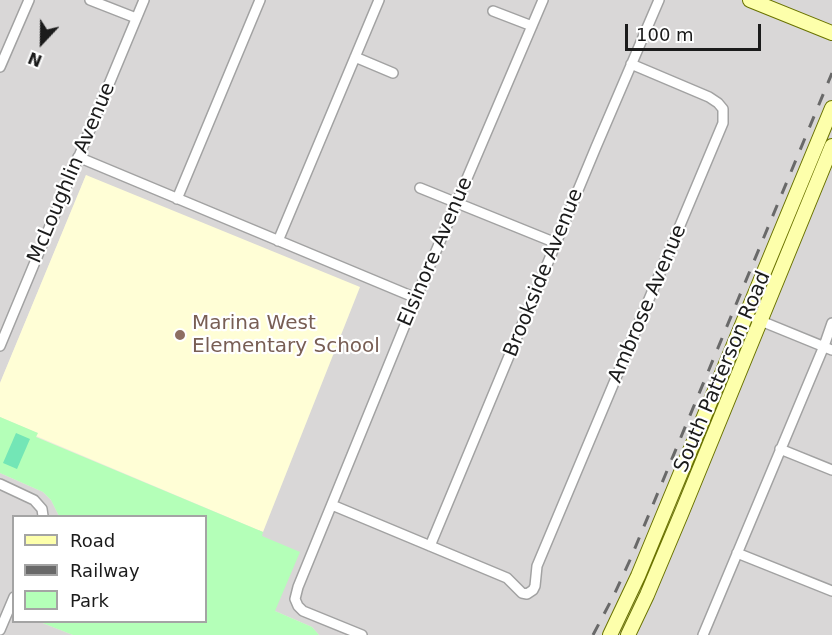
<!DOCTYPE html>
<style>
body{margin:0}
#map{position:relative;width:832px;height:635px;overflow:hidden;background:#eee8de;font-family:"DejaVu Sans",sans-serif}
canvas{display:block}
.legend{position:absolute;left:12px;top:515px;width:195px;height:108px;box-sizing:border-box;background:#fff;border:2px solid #a4a4a4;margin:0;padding:8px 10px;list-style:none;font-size:18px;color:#1b1b1b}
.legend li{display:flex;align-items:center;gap:12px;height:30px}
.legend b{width:30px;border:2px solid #a4a4a4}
.north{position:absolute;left:12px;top:12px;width:60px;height:60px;-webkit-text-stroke:4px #fff;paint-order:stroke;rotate:202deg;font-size:16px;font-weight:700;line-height:24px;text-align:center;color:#1b1b1b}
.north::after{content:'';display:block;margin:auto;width:21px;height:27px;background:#1b1b1b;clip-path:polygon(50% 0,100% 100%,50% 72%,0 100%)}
.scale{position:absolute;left:625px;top:24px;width:136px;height:27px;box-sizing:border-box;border:3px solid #1b1b1b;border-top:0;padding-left:8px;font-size:18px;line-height:21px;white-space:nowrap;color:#1b1b1b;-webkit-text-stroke:4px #fff;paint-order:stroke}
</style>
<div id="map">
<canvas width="832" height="635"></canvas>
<ul class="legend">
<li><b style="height:8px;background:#fdffab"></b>Road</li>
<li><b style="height:8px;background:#696969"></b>Railway</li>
<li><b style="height:16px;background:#b4ffb8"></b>Park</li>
</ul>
<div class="north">N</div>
<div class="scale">100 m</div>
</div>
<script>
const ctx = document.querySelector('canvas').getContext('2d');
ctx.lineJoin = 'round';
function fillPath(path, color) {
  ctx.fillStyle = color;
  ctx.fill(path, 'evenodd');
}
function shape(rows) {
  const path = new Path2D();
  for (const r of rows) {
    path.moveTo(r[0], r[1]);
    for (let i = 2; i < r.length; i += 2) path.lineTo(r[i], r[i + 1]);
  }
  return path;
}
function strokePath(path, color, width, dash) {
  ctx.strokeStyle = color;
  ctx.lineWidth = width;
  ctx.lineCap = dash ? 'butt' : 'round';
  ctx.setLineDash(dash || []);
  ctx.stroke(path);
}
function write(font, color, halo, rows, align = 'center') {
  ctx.font = font + ' "DejaVu Sans",sans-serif';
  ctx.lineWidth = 4.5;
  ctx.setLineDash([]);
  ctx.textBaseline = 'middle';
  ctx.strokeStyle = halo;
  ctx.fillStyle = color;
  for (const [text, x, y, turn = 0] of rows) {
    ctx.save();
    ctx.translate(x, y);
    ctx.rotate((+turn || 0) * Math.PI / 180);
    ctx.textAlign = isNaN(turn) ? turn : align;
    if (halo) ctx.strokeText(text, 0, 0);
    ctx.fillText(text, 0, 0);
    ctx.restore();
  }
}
const residential = shape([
 [0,0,832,0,832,635,319,635,312,627,275,611,261,536,90,178,86,175,0,383],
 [0,473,43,492,51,500,59,516,14,516,14,622,40,622,73,635,0,635]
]);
const education = shape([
 [86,175,360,287,263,532,36,436,37,433,0,417,0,383]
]);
const park = shape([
 [0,417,38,433,36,437,263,532,262,536,300,552,275,611,312,627,319,635,73,635,40,622,206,622,206,516,59,516,51,500,43,492,0,473]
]);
const pitch = shape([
 [16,433,30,439,17,469,3,463]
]);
const street = shape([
 [90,0,136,18],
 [493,11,532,26],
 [355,57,393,73],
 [0,67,29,0],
 [78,157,416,298],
 [420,188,556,243],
 [177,199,260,0],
 [278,241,379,0],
 [756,319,832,350],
 [0,346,144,0],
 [780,449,832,470],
 [0,484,34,500,42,509,43,516],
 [332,505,507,578,522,593,527,594,533,590,535,586,537,566,723,123,723,109,718,103,709,97,631,64],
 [430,546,596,147,659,0],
 [737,553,832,591],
 [0,630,14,597],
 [362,635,303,611,298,606,295,599,298,587,416,298,543,0],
 [703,635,824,346,832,323]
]);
const secondary = shape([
 [750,0,832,33],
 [610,635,638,576,832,108],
 [628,635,647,595,682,512,832,146]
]);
const rail = shape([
 [593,635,614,595,630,560,832,73]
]);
const markers = [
 [180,335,6,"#8d6e63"]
];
const streetNames = [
 ["McLoughlin Avenue",72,173,-67],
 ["Elsinore Avenue",436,252,-67],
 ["Brookside Avenue",544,273,-68],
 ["Ambrose Avenue",648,304,-67],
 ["South Patterson Road",723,372,-67]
];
const educationNames = [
 ["Marina West",192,324],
 ["Elementary School",192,347]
];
fillPath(residential, '#d9d7d7');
fillPath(education, '#fffed6');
fillPath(park, '#b4ffb8');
fillPath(pitch, '#73e6b6');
strokePath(street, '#a2a2a2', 12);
strokePath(secondary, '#6a7300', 16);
strokePath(street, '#fff', 9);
strokePath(secondary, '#fdffab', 14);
strokePath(rail, '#696969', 3, [12, 12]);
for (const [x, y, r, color] of markers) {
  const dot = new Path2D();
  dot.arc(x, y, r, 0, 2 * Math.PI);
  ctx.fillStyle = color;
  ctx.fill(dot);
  strokePath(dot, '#fff', 2);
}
write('20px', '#1b1b1b', '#fff', streetNames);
write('20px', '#785e54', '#fff', educationNames, 'left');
</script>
